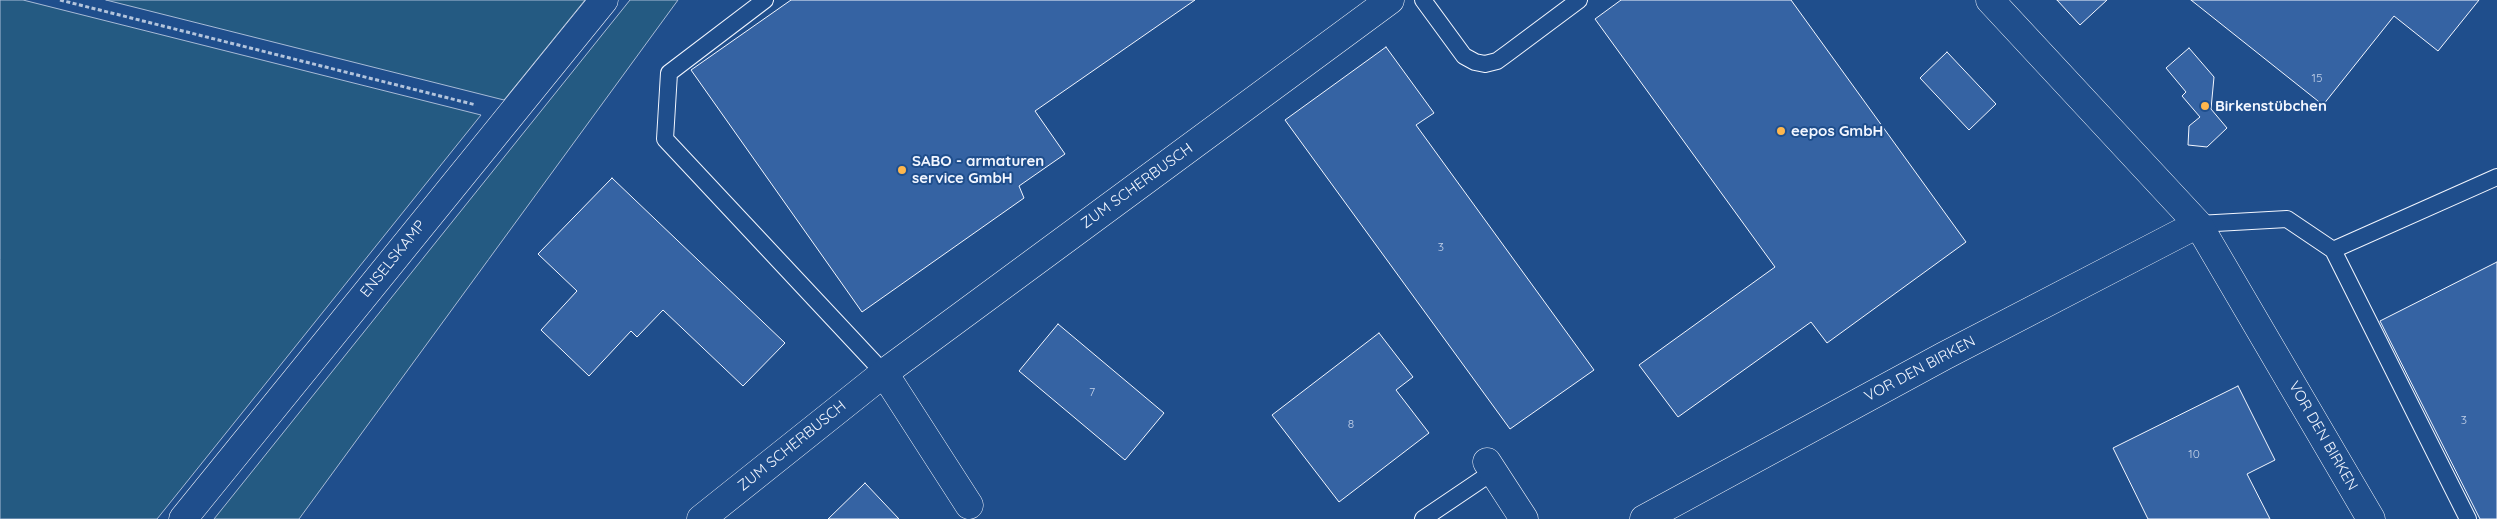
<!DOCTYPE html>
<meta charset="utf-8">
<style>
body{margin:0}
canvas{display:block;background:#1f4e8c}
</style>
<canvas width="2497" height="519"></canvas>
<script>
const ctx = document.querySelector('canvas').getContext('2d');
ctx.lineJoin = 'round';
function fillPath(path, color) {
  ctx.fillStyle = color;
  ctx.fill(path, 'evenodd');
}
function shape(rows) {
  const path = new Path2D();
  for (const r of rows) {
    path.moveTo(r[0], r[1]);
    for (let i = 2; i < r.length; i += 2) path.lineTo(r[i], r[i + 1]);
  }
  return path;
}
function strokePath(path, color, width, dash) {
  ctx.strokeStyle = color;
  ctx.lineWidth = width;
  ctx.lineCap = dash ? 'butt' : 'round';
  ctx.setLineDash(dash || []);
  ctx.stroke(path);
}
function write(font, color, halo, rows, align = 'center') {
  ctx.font = font + ' Quicksand,sans-serif';
  ctx.lineWidth = 4;
  ctx.setLineDash([]);
  ctx.textBaseline = 'middle';
  ctx.strokeStyle = halo;
  ctx.fillStyle = color;
  for (const [text, x, y, turn = 0] of rows) {
    ctx.save();
    ctx.translate(x, y);
    ctx.rotate((+turn || 0) * Math.PI / 180);
    ctx.textAlign = isNaN(turn) ? turn : align;
    if (halo) ctx.strokeText(text, 0, 0);
    ctx.fillText(text, 0, 0);
    ctx.restore();
  }
}
const green = shape([
 [0,0,23,0,481,115,157,519,0,519,0,0],
 [106,0,585,0,504,100,106,0],
 [630,0,678,0,299,519,214,519,630,0]
]);
const building = shape([
 [791,0,1195,0,1035,111,1065,154,1019,186,1024,198,862,312,691,70,791,0],
 [1621,0,1791,0,1966,242,1827,343,1811,322,1678,417,1639,365,1775,267,1595,19,1621,0],
 [2057,0,2107,0,2080,25,2057,0],
 [2191,0,2479,0,2438,51,2394,16,2323,105,2191,0],
 [1386,47,1434,113,1416,125,1594,370,1510,429,1285,120,1386,47],
 [2189,48,2214,77,2211,109,2227,128,2207,147,2188,145,2189,126,2200,117,2182,96,2186,92,2166,68,2189,48],
 [1947,52,1996,104,1969,130,1920,78,1947,52],
 [612,178,785,343,743,386,663,310,637,337,631,331,589,376,541,330,577,291,538,254,612,178],
 [2497,262,2497,519,2480,519,2380,321,2497,262],
 [1058,324,1164,413,1125,460,1019,371,1058,324],
 [1379,333,1413,377,1396,390,1429,433,1339,502,1272,415,1379,333],
 [2238,386,2275,460,2247,474,2270,519,2148,519,2113,448,2238,386],
 [865,483,899,519,828,519,865,483]
]);
const path = shape([
 [60,0,476,105]
]);
const service = shape([
 [765,0,669,73,665,139,884,373],
 [1423,0,1464,56,1475,62,1485,64,1497,61,1508,53,1579,0],
 [2198,224,2287,219,2333,250,2468,519],
 [2333,250,2497,177],
 [1423,519,1494,471]
]);
const minor = shape([
 [1990,0,2198,224,2371,519],
 [884,373,969,505],
 [1487,462,1524,519],
 [701,519,884,373,1390,0],
 [1644,519,1944,356,2198,224]
]);
const secondary = shape([
 [183,519,604,0]
]);
const markers = [
 [2205,106,5,"#ffb74d"],
 [1781,131,5,"#ffb74d"],
 [902,170,5,"#ffb74d"]
];
const numberNames = [
 ["15",2317,78],
 ["3",1441,247],
 ["7",1092,392],
 ["3",2464,420],
 ["8",1351,424],
 ["10",2194,454]
];
const poiNames = [
 ["Birkenstübchen",2215,106],
 ["eepos GmbH",1791,131],
 ["SABO - armaturen",912,161],
 ["service GmbH",912,178]
];
const streetNames = [
 ["ZUM SCHERBUSCH",1137,186,-36],
 ["ENSELSKAMP",393,259,-51],
 ["VOR DEN BIRKEN",1920,369,-28],
 ["VOR DEN BIRKEN",2323,436,60],
 ["ZUM SCHERBUSCH",792,446,-39]
];
fillPath(green, '#245a82');
strokePath(green, '#a8bbd7', 1);
fillPath(building, '#3563a3');
strokePath(building, '#f2f6ff', 1);
strokePath(service, '#f2f6ff', 18);
strokePath(minor, '#f2f6ff', 29);
strokePath(secondary, '#f2f6ff', 29);
strokePath(path, '#b3c4dc', 3, [4, 2.5]);
strokePath(service, '#1f4e8c', 16);
strokePath(minor, '#1f4e8c', 28);
strokePath(secondary, '#1f4e8c', 28);
for (const [x, y, r, color] of markers) {
  const dot = new Path2D();
  dot.arc(x, y, r, 0, 2 * Math.PI);
  ctx.fillStyle = color;
  ctx.fill(dot);
  strokePath(dot, '#1f4e8c', 2);
}
write('12px', '#c3d1e8', null, numberNames);
write('bold 15px', '#f2f6ff', '#1f4e8c', poiNames, 'left');
write('15px', '#f2f6ff', '#1f4e8c', streetNames);
</script>
